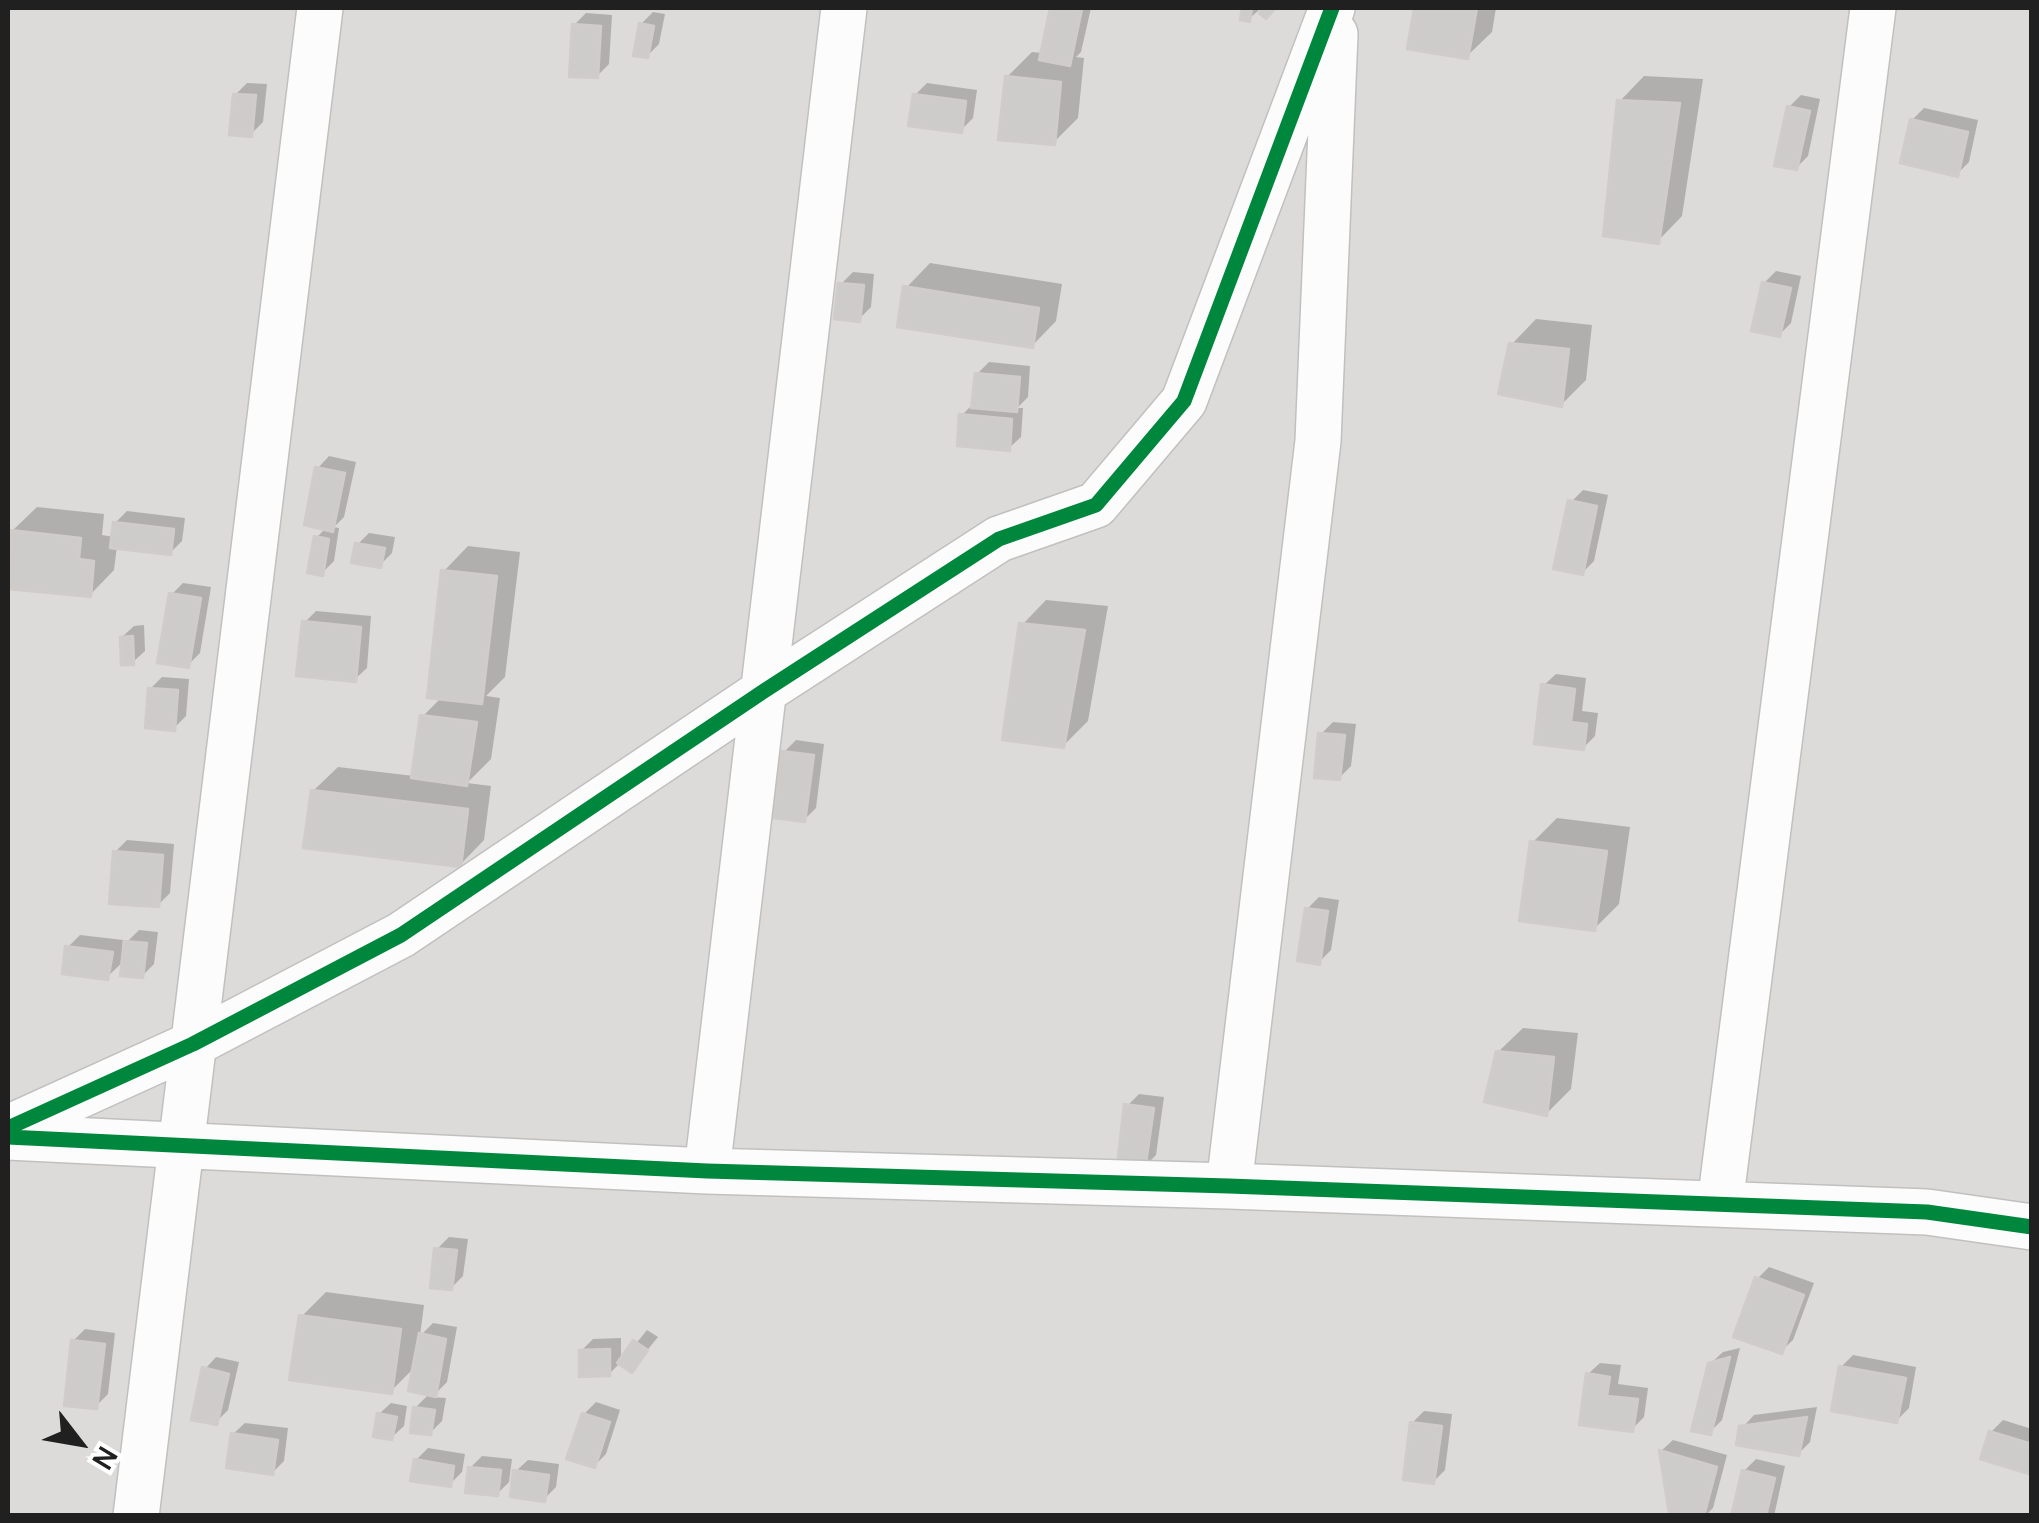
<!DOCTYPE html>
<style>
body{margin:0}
#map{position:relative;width:2039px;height:1523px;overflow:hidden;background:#edebe9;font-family:Manrope,sans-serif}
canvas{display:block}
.frame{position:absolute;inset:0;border:10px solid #202020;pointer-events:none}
.north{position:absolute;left:30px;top:1393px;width:100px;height:100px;-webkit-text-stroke:8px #fff;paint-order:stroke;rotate:121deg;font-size:28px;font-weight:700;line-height:40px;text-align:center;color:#202020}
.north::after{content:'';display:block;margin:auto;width:35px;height:45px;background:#202020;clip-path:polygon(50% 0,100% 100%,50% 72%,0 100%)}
</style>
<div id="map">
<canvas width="2039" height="1523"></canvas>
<div class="frame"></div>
<div class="north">N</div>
</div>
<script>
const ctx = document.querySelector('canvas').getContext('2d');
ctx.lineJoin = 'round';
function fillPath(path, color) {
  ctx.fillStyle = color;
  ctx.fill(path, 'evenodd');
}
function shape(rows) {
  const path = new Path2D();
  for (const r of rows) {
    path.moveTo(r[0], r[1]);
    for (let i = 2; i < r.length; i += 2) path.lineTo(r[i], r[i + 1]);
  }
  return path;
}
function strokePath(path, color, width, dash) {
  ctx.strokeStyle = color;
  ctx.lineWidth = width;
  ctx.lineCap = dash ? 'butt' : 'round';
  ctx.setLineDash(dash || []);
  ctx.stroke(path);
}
const residential = shape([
 [8,8,2031,8,2031,1515,8,1515]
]);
const shadow = shape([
 [1052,8,1091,8,1081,52,1076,57,1084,58,1078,118,1054,142,1007,77,1032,52,1042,53],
 [1245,8,1261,8,1249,19,1243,18],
 [1417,8,1496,8,1492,32,1467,56,1410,47],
 [653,12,665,14,659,44,647,56,641,24],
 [586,13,612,15,609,64,597,76,574,25],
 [1644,76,1703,79,1682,216,1658,241,1620,101],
 [247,83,267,84,263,122,251,134,235,95],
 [927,83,977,90,973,118,961,130,915,95],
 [1801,95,1820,99,1808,156,1796,168,1789,107],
 [1924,108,1978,120,1969,162,1957,174,1912,120],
 [930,263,1062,284,1056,321,1032,346,906,288],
 [1776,271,1801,276,1791,323,1779,335,1764,283],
 [853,272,874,274,871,307,859,319,841,284],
 [1536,319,1592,325,1586,380,1561,405,1512,344],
 [989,362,1030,366,1028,397,1017,408,1023,408,1021,437,1009,448,962,415,974,403,977,374],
 [329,456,356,462,344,517,334,527,339,528,334,561,322,573,316,538,326,528,318,468],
 [1583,490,1608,495,1594,561,1582,573,1571,502],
 [37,507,104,514,102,535,114,537,115,523,127,511,185,518,182,541,170,553,117,546,114,570,90,595,8,586,12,531],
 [369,533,395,537,392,553,380,565,357,545],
 [468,546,520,552,505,677,486,696,500,698,491,759,467,783,491,786,484,840,460,865,313,791,338,767,414,776,423,716,442,697,444,571],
 [183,583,211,587,200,653,188,665,171,595],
 [1046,600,1108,606,1088,721,1064,745,1022,625],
 [316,611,371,616,367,668,355,679,304,623],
 [144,625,145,651,133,662,122,637,134,626],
 [1556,674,1586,678,1582,711,1598,713,1595,736,1583,748,1544,685],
 [162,677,189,679,186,716,174,728,150,689],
 [1333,722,1356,724,1351,766,1339,778,1321,734],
 [796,740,824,744,816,808,804,820,784,752],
 [1557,818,1630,827,1619,904,1594,929,1533,842],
 [127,840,174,844,170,893,158,905,115,852],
 [1319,897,1339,900,1331,950,1319,962,1307,909],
 [139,930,158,932,154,964,142,976,125,960,107,977,68,947,80,935,123,940,122,947],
 [1523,1028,1578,1033,1571,1089,1547,1113,1498,1052],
 [1139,1094,1164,1097,1156,1155,1144,1167,1127,1106],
 [449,1237,468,1239,463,1276,451,1288,437,1249],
 [1769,1267,1814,1283,1793,1340,1781,1351,1757,1279],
 [326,1292,424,1305,420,1336,433,1323,457,1327,447,1382,432,1397,446,1398,442,1421,430,1433,415,1408,430,1393,415,1367,391,1391,301,1317],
 [85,1329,115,1333,108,1394,96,1406,73,1341],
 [647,1330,658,1337,631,1370,620,1363,609,1374,581,1351,593,1339,621,1338,621,1362],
 [1740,1348,1722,1420,1710,1432,1710,1364,1723,1352],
 [1853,1355,1916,1367,1909,1408,1897,1420,1841,1367],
 [216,1357,239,1362,228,1410,216,1422,205,1369],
 [1600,1363,1621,1365,1618,1384,1648,1388,1644,1417,1632,1429,1588,1374],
 [596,1402,620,1410,606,1454,594,1466,584,1414],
 [391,1403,407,1406,404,1426,392,1437,379,1414],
 [1817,1407,1810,1442,1799,1453,1742,1428,1754,1415],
 [1424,1411,1452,1414,1445,1470,1433,1482,1412,1423],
 [2003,1420,2032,1429,2032,1473,1991,1432],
 [245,1423,288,1428,284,1461,272,1473,233,1434],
 [1673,1440,1727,1455,1713,1508,1705,1516,1671,1512,1661,1451],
 [428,1448,465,1454,462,1472,450,1484,416,1460],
 [482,1456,512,1459,509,1482,497,1494,470,1468],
 [1756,1459,1785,1466,1774,1516,1733,1516,1744,1471],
 [528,1460,559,1464,556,1487,544,1499,516,1471]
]);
const building = shape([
 [1050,8,1082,9,1070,66,1039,60,1050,8],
 [1242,8,1252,8,1250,22,1240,20,1242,8],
 [1264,8,1274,10,1266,19,1259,13,1264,8],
 [1414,8,1477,8,1468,59,1407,49,1414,8],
 [639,23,654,26,648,58,633,56,639,23],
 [572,24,601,26,598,78,569,77,572,24],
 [1005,76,1061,82,1055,145,998,140,1005,76],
 [233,94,256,95,252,137,229,135,233,94],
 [913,94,966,101,962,133,908,126,913,94],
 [1617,100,1680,103,1659,244,1603,236,1617,100],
 [1787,106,1810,111,1797,170,1774,166,1787,106],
 [1910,119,1968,132,1958,177,1900,163,1910,119],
 [1762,282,1791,288,1780,337,1751,331,1762,282],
 [838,283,864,285,860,322,834,319,838,283],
 [903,286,1039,308,1033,348,897,327,903,286],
 [1509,343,1569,349,1562,407,1498,394,1509,343],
 [975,373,1020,377,1017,412,971,408,975,373],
 [959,414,1012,419,1010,451,957,446,959,414],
 [315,467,345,473,333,532,304,525,315,467],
 [1568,500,1597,506,1583,575,1553,569,1568,500],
 [113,522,174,529,171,555,110,548,113,522],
 [10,530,81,538,79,559,94,561,91,597,8,589,10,530],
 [314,536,329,539,323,576,307,573,314,536],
 [355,543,385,548,381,568,351,563,355,543],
 [441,570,497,576,482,704,427,698,441,570],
 [169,593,201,598,189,668,157,663,169,593],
 [302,621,361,627,356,682,296,676,302,621],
 [1019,623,1085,630,1064,748,1002,740,1019,623],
 [133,636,134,665,121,665,120,637,133,636],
 [1541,684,1575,689,1571,722,1587,724,1584,750,1534,744,1541,684],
 [148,688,178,690,175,731,145,728,148,688],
 [420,715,477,722,467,786,411,778,420,715],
 [1318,733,1345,735,1340,780,1314,778,1318,733],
 [781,751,814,755,805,822,773,818,781,751],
 [311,790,468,809,461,867,303,848,311,790],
 [1530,841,1607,851,1595,931,1519,921,1530,841],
 [113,851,163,855,159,907,109,904,113,851],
 [1305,908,1328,911,1320,965,1297,961,1305,908],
 [124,941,147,943,143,978,120,976,124,941],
 [65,946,113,952,108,980,62,974,65,946],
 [1496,1051,1554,1057,1547,1116,1484,1102,1496,1051],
 [1124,1104,1154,1108,1145,1170,1117,1166,1124,1104],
 [434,1248,457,1250,452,1290,430,1288,434,1248],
 [1755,1277,1804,1295,1782,1354,1733,1337,1755,1277],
 [299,1315,401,1329,392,1394,289,1380,299,1315],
 [419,1333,446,1339,436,1397,408,1391,419,1333],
 [71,1340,105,1344,97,1409,64,1406,71,1340],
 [633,1340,648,1350,632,1373,617,1363,633,1340],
 [610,1349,610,1376,579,1377,579,1350,610,1349],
 [1730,1357,1711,1435,1691,1431,1708,1363,1730,1357],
 [1839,1366,1906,1378,1897,1423,1831,1411,1839,1366],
 [202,1367,229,1374,217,1425,191,1420,202,1367],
 [1586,1373,1610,1377,1607,1396,1638,1399,1633,1432,1579,1425,1586,1373],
 [413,1407,435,1410,431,1435,410,1433,413,1407],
 [377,1413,397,1417,392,1440,373,1437,377,1413],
 [582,1413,610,1422,595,1468,566,1459,582,1413],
 [1807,1417,1799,1456,1736,1445,1739,1426,1807,1417],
 [1410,1422,1442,1426,1434,1484,1403,1480,1410,1422],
 [1989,1431,2032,1444,2032,1475,1980,1459,1989,1431],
 [231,1433,278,1440,273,1475,226,1468,231,1433],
 [1659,1450,1717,1467,1704,1516,1669,1514,1659,1450],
 [414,1459,454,1466,451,1487,410,1481,414,1459],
 [468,1467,501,1470,498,1496,465,1493,468,1467],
 [513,1470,549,1475,545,1502,510,1497,513,1470],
 [1742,1470,1775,1478,1766,1516,1731,1516,1742,1470]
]);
const minor = shape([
 [8,1128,193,1044,401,935,764,691,999,539,1096,505,1184,401,1332,8],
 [8,1137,707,1171,1229,1186,1927,1212,2032,1227],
 [707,1171,844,8],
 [1229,1186,1318,441,1335,34],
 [1720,1204,1873,8],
 [136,1516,320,8]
]);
const cycleway = shape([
 [8,1128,193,1044,401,935,764,691,999,539,1096,505,1184,401,1332,8],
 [8,1137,707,1171,1229,1186,1927,1212,2032,1227]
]);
fillPath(residential, '#dddbda');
fillPath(shadow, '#0003');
fillPath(building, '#ceccca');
strokePath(building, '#d0ccca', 2.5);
strokePath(minor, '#c1c0bf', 48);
strokePath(minor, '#fcfcfc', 45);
strokePath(cycleway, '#00873e', 15);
</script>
